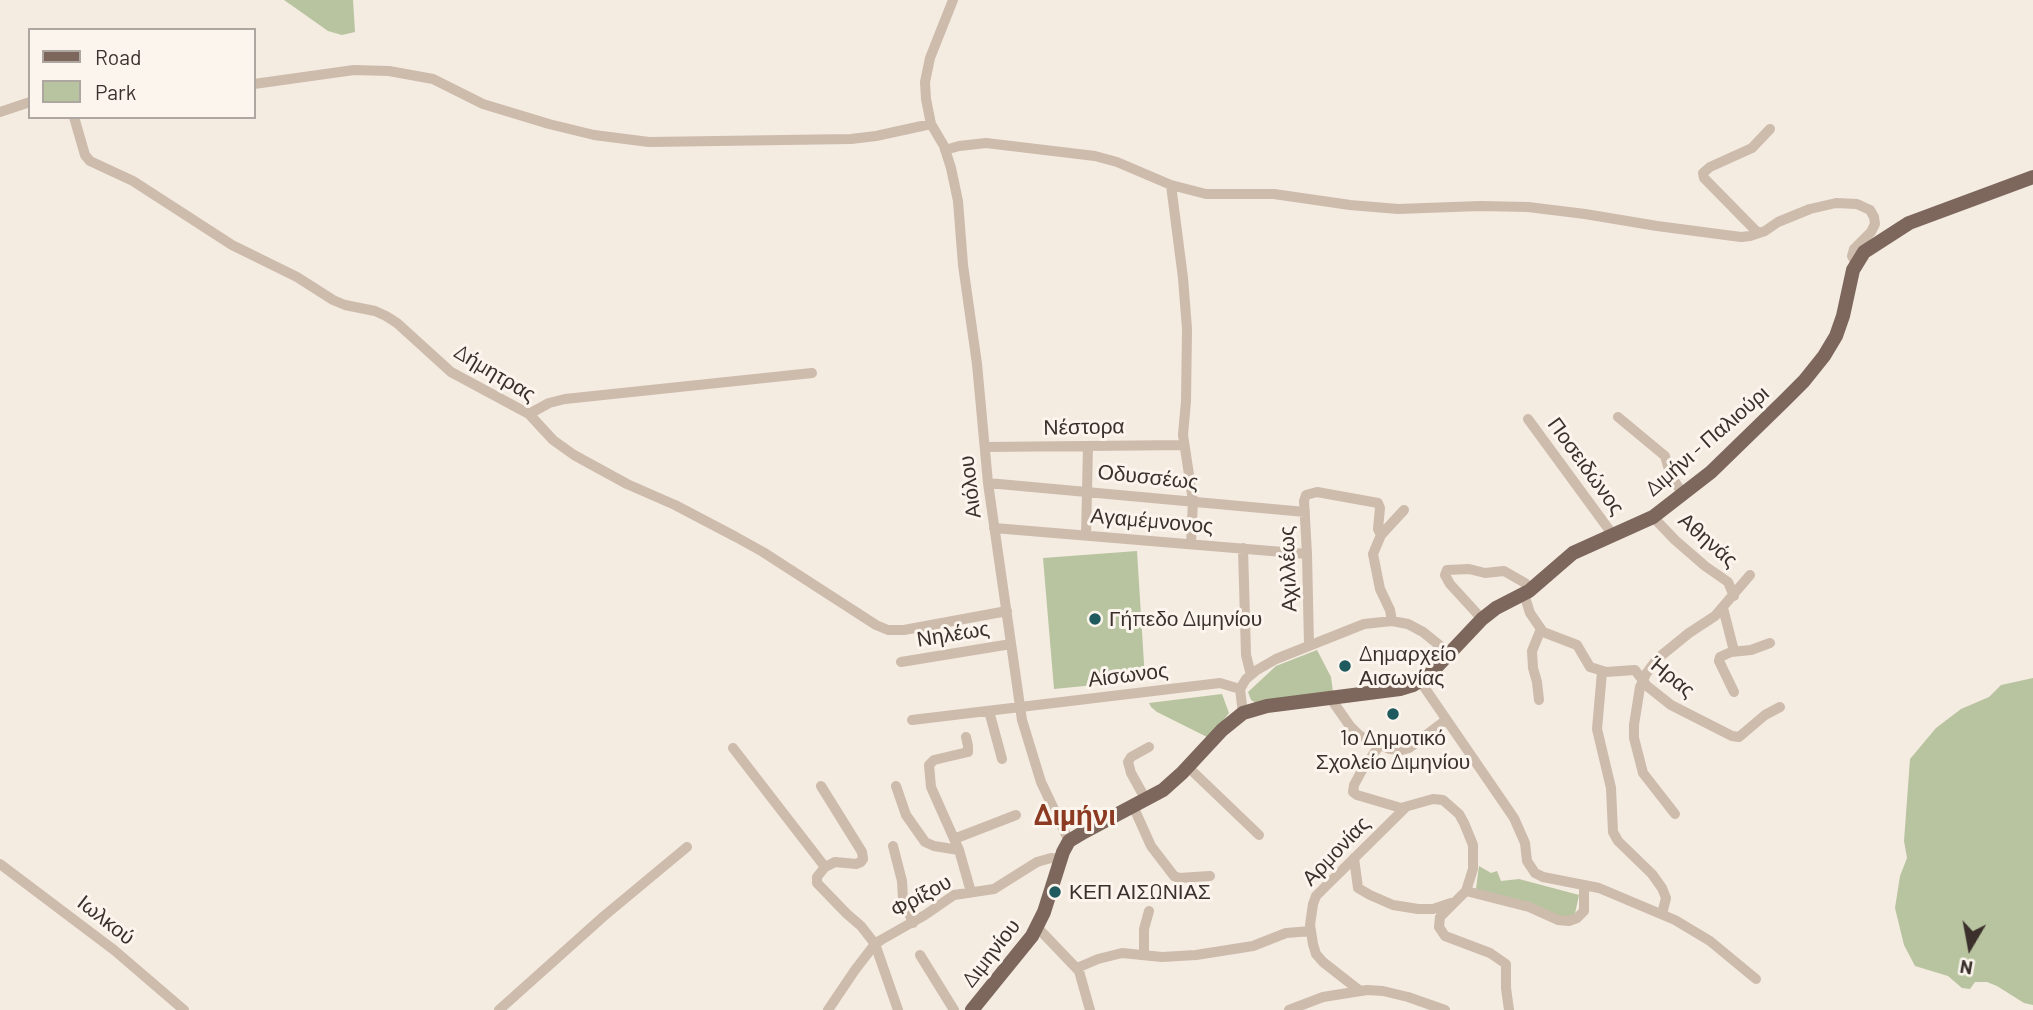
<!DOCTYPE html>
<meta charset="utf-8">
<style>
body{margin:0}
#map{position:relative;width:2033px;height:1010px;overflow:hidden;background:#f4ebe1;font-family:Barlow,sans-serif}
canvas{display:block}
.legend{position:absolute;left:28px;top:28px;width:228px;height:91px;box-sizing:border-box;background:#fbf5ee;border:2px solid #aea6a0;margin:0;padding:9px 12px;list-style:none;font-size:21px;color:#3b302b}
.legend li{display:flex;align-items:center;gap:14px;height:35px}
.legend b{width:35px;border:2px solid #aea6a0}
.north{position:absolute;left:1935px;top:912px;width:70px;height:70px;-webkit-text-stroke:5px #fbf5ee;paint-order:stroke;rotate:190deg;font-size:19px;font-weight:700;line-height:28px;text-align:center;color:#3b302b}
.north::after{content:'';display:block;margin:auto;width:24px;height:32px;background:#3b302b;clip-path:polygon(50% 0,100% 100%,50% 72%,0 100%)}
</style>
<div id="map">
<canvas width="2033" height="1010"></canvas>
<ul class="legend">
<li><b style="height:9px;background:#7d675c"></b>Road</li>
<li><b style="height:19px;background:#b8c4a0"></b>Park</li>
</ul>
<div class="north">N</div>
</div>
<script>
const ctx = document.querySelector('canvas').getContext('2d');
ctx.lineJoin = 'round';
function fillPath(path, color) {
  ctx.fillStyle = color;
  ctx.fill(path, 'evenodd');
}
function shape(rows) {
  const path = new Path2D();
  for (const r of rows) {
    path.moveTo(r[0], r[1]);
    for (let i = 2; i < r.length; i += 2) path.lineTo(r[i], r[i + 1]);
  }
  return path;
}
function strokePath(path, color, width, dash) {
  ctx.strokeStyle = color;
  ctx.lineWidth = width;
  ctx.lineCap = dash ? 'butt' : 'round';
  ctx.setLineDash(dash || []);
  ctx.stroke(path);
}
function write(font, color, halo, rows, align = 'center') {
  ctx.font = font + ' Barlow,sans-serif';
  ctx.lineWidth = 6;
  ctx.setLineDash([]);
  ctx.textBaseline = 'middle';
  ctx.strokeStyle = halo;
  ctx.fillStyle = color;
  for (const [text, x, y, turn = 0] of rows) {
    ctx.save();
    ctx.translate(x, y);
    ctx.rotate((+turn || 0) * Math.PI / 180);
    ctx.textAlign = isNaN(turn) ? turn : align;
    if (halo) ctx.strokeText(text, 0, 0);
    ctx.fillText(text, 0, 0);
    ctx.restore();
  }
}
const green = shape([
 [284,0,353,0,355,32,342,35,328,31],
 [1137,551,1145,680,1054,689,1043,558],
 [1317,650,1331,677,1333,692,1256,703,1251,700,1248,692,1276,666],
 [2033,678,2033,1005,2024,1003,1997,986,1987,982,1975,982,1970,989,1962,988,1948,976,1915,966,1904,945,1895,908,1900,876,1907,858,1904,841,1910,759,1936,728,1961,709,1989,697,2001,685],
 [1222,694,1229,713,1209,738,1157,712,1151,707,1149,703],
 [1479,866,1491,873,1497,871,1501,881,1519,879,1579,895,1574,918,1566,920,1476,889]
]);
const minor = shape([
 [953,0,930,58,925,82,926,99,931,124,944,146,951,168,958,201,963,265,977,364,988,483,1022,720,1041,782,1069,841],
 [254,84,354,70,389,71,433,79,483,104,549,124,594,135,649,142,851,139,876,136,931,124],
 [0,112,30,102],
 [74,117,85,155,90,161,133,181,232,245,297,277,333,300,345,305,375,311,386,316,397,323,451,372,529,414,553,440,574,455,627,484,675,505,736,537,763,552,876,625,888,630,904,630,1007,611],
 [945,150,959,146,986,143,1095,156,1117,162,1171,185,1206,194,1274,194,1350,205,1398,209,1480,206,1528,207,1585,214,1657,226,1741,237,1750,236,1765,231,1778,222,1810,209,1836,203,1857,204,1870,210,1874,217,1875,224,1871,232,1854,249,1852,256,1856,263],
 [1171,185,1183,278,1187,329,1186,401,1183,435,1193,501,1191,544],
 [1758,233,1704,178,1703,173,1710,167,1752,148,1770,129],
 [529,414,549,403,565,399,812,373],
 [1618,417,1665,456,1671,476,1683,494],
 [1528,419,1613,535],
 [985,447,1184,445],
 [988,483,1305,512],
 [1653,517,1675,540,1705,566,1728,582,1734,596],
 [994,528,1307,554],
 [1086,535,1088,446],
 [1243,548,1246,655,1251,675],
 [1524,594,1530,613,1543,632,1577,645,1590,667,1606,672,1635,670,1647,686,1671,705,1732,736,1739,737,1765,715,1780,707],
 [1723,608,1734,651],
 [1482,619,1450,584,1445,575,1447,570,1469,569,1485,573,1504,571,1525,583,1531,589],
 [1392,621,1390,610,1380,589,1373,554,1381,535,1404,510],
 [1309,645,1307,554,1304,501,1306,495,1317,492,1378,503,1380,508,1378,529,1381,535],
 [901,662,1011,644],
 [1602,672,1597,729,1611,788,1613,832,1618,841,1652,874,1662,888,1666,898,1662,914],
 [1420,681,1514,818,1525,843,1527,861,1535,873,1543,877,1599,888,1675,920,1710,941,1756,979],
 [1734,692,1719,661,1720,657,1731,652,1751,650,1770,643],
 [1331,699,1350,726,1359,735,1368,740,1390,749,1402,750,1409,748,1446,720],
 [1539,700,1537,682,1533,668,1532,651,1541,629],
 [989,711,1002,759],
 [1243,713,1240,689,1246,679,1257,670,1276,659,1364,624,1392,621,1408,624,1423,632,1449,653],
 [912,720,1220,683,1240,689],
 [966,737,968,746,968,752,934,760,929,765,931,787,959,850,971,892],
 [1379,746,1361,772,1354,785,1353,792,1357,795,1401,808,1433,799,1443,800,1459,814,1464,823,1473,845,1473,869,1466,891,1440,917,1439,927,1445,936,1490,953,1506,964,1506,988,1509,1010],
 [733,748,825,867],
 [1188,767,1259,835],
 [821,786,862,852,863,859,861,862,856,864,835,862,825,867,817,877,817,883,847,914,861,926,875,944,898,1010],
 [896,786,906,815,925,842,934,846,959,850],
 [1146,800,1131,773,1128,762,1131,757,1149,747],
 [1133,806,1151,846,1174,876,1179,878,1210,876],
 [1675,814,1643,773,1634,738,1634,725,1640,687,1646,674,1657,659,1689,633,1715,616,1750,575],
 [954,839,1016,815],
 [893,846,902,881,903,899,913,923],
 [1354,858,1358,888,1370,895,1393,905,1418,909,1433,909,1451,903],
 [0,864,114,950,184,1010],
 [1466,891,1529,907,1558,920,1569,921,1577,918,1584,911,1584,885],
 [1037,927,1079,971,1090,1010],
 [1144,954,1144,929,1149,911],
 [920,955,954,1010],
 [1077,968,1098,959,1122,953,1162,957,1196,955,1253,946,1286,933,1311,931],
 [1360,991,1323,962,1316,954,1313,944,1310,925,1313,904,1316,896,1324,888,1405,808],
 [499,1010,604,916,687,847],
 [828,1010,855,970,875,944,881,940,925,915,954,895,994,889,1037,862,1051,858,1061,859],
 [1289,1010,1323,997,1367,990,1383,991,1408,997,1445,1010]
]);
const major = shape([
 [972,1010,1032,936,1044,912,1063,852,1069,841,1084,832,1163,790,1182,773,1222,730,1243,713,1267,706,1400,689,1413,685,1429,675,1482,619,1496,608,1529,591,1573,553,1653,517,1711,472,1784,401,1804,381,1824,356,1836,336,1843,316,1853,270,1864,252,1909,223,2033,177]
]);
const markers = [
 [1095,619,7,"#1f5a5e"],
 [1345,666,7,"#1f5a5e"],
 [1393,714,7,"#1f5a5e"],
 [1055,892,7,"#1f5a5e"]
];
const streetNames = [
 ["Δήμητρας",495,373,31],
 ["Νέστορα",1084,427,-1],
 ["Διμήνι - Παλιούρι",1707,441,-41],
 ["Ποσειδώνος",1586,466,54],
 ["Οδυσσέως",1148,477,6],
 ["Αιόλου",970,487,-97],
 ["Αγαμέμνονος",1152,521,5],
 ["Αθηνάς",1708,540,41],
 ["Αχιλλέως",1288,569,-92],
 ["Νηλέως",953,634,-9],
 ["Αίσωνος",1128,675,-7],
 ["Ήρας",1672,677,39],
 ["Αρμονίας",1336,851,-46],
 ["Φρίξου",921,896,-29],
 ["Ιωλκού",106,920,38],
 ["Διμηνίου",991,953,-52]
];
const poiNames = [
 ["Γήπεδο Διμηνίου",1109,619],
 ["Δημαρχείο",1359,654],
 ["Αισωνίας",1359,678],
 ["1ο Δημοτικό",1393,738,"center"],
 ["Σχολείο Διμηνίου",1393,762,"center"],
 ["ΚΕΠ ΑΙΣΩΝΙΑΣ",1069,892]
];
const districtNames = [
 ["Διμήνι",1075,816]
];
fillPath(green, '#b8c4a0');
strokePath(minor, '#cdbbac', 10);
strokePath(major, '#7d675c', 14);
for (const [x, y, r, color] of markers) {
  const dot = new Path2D();
  dot.arc(x, y, r, 0, 2 * Math.PI);
  ctx.fillStyle = color;
  ctx.fill(dot);
  strokePath(dot, '#fbf5ee', 2.5);
}
write('21px', '#3b302b', '#fbf5ee', streetNames);
write('21px', '#3b302b', '#fbf5ee', poiNames, 'left');
write('bold 28px', '#8c3b22', '#fbf5ee', districtNames);
</script>
